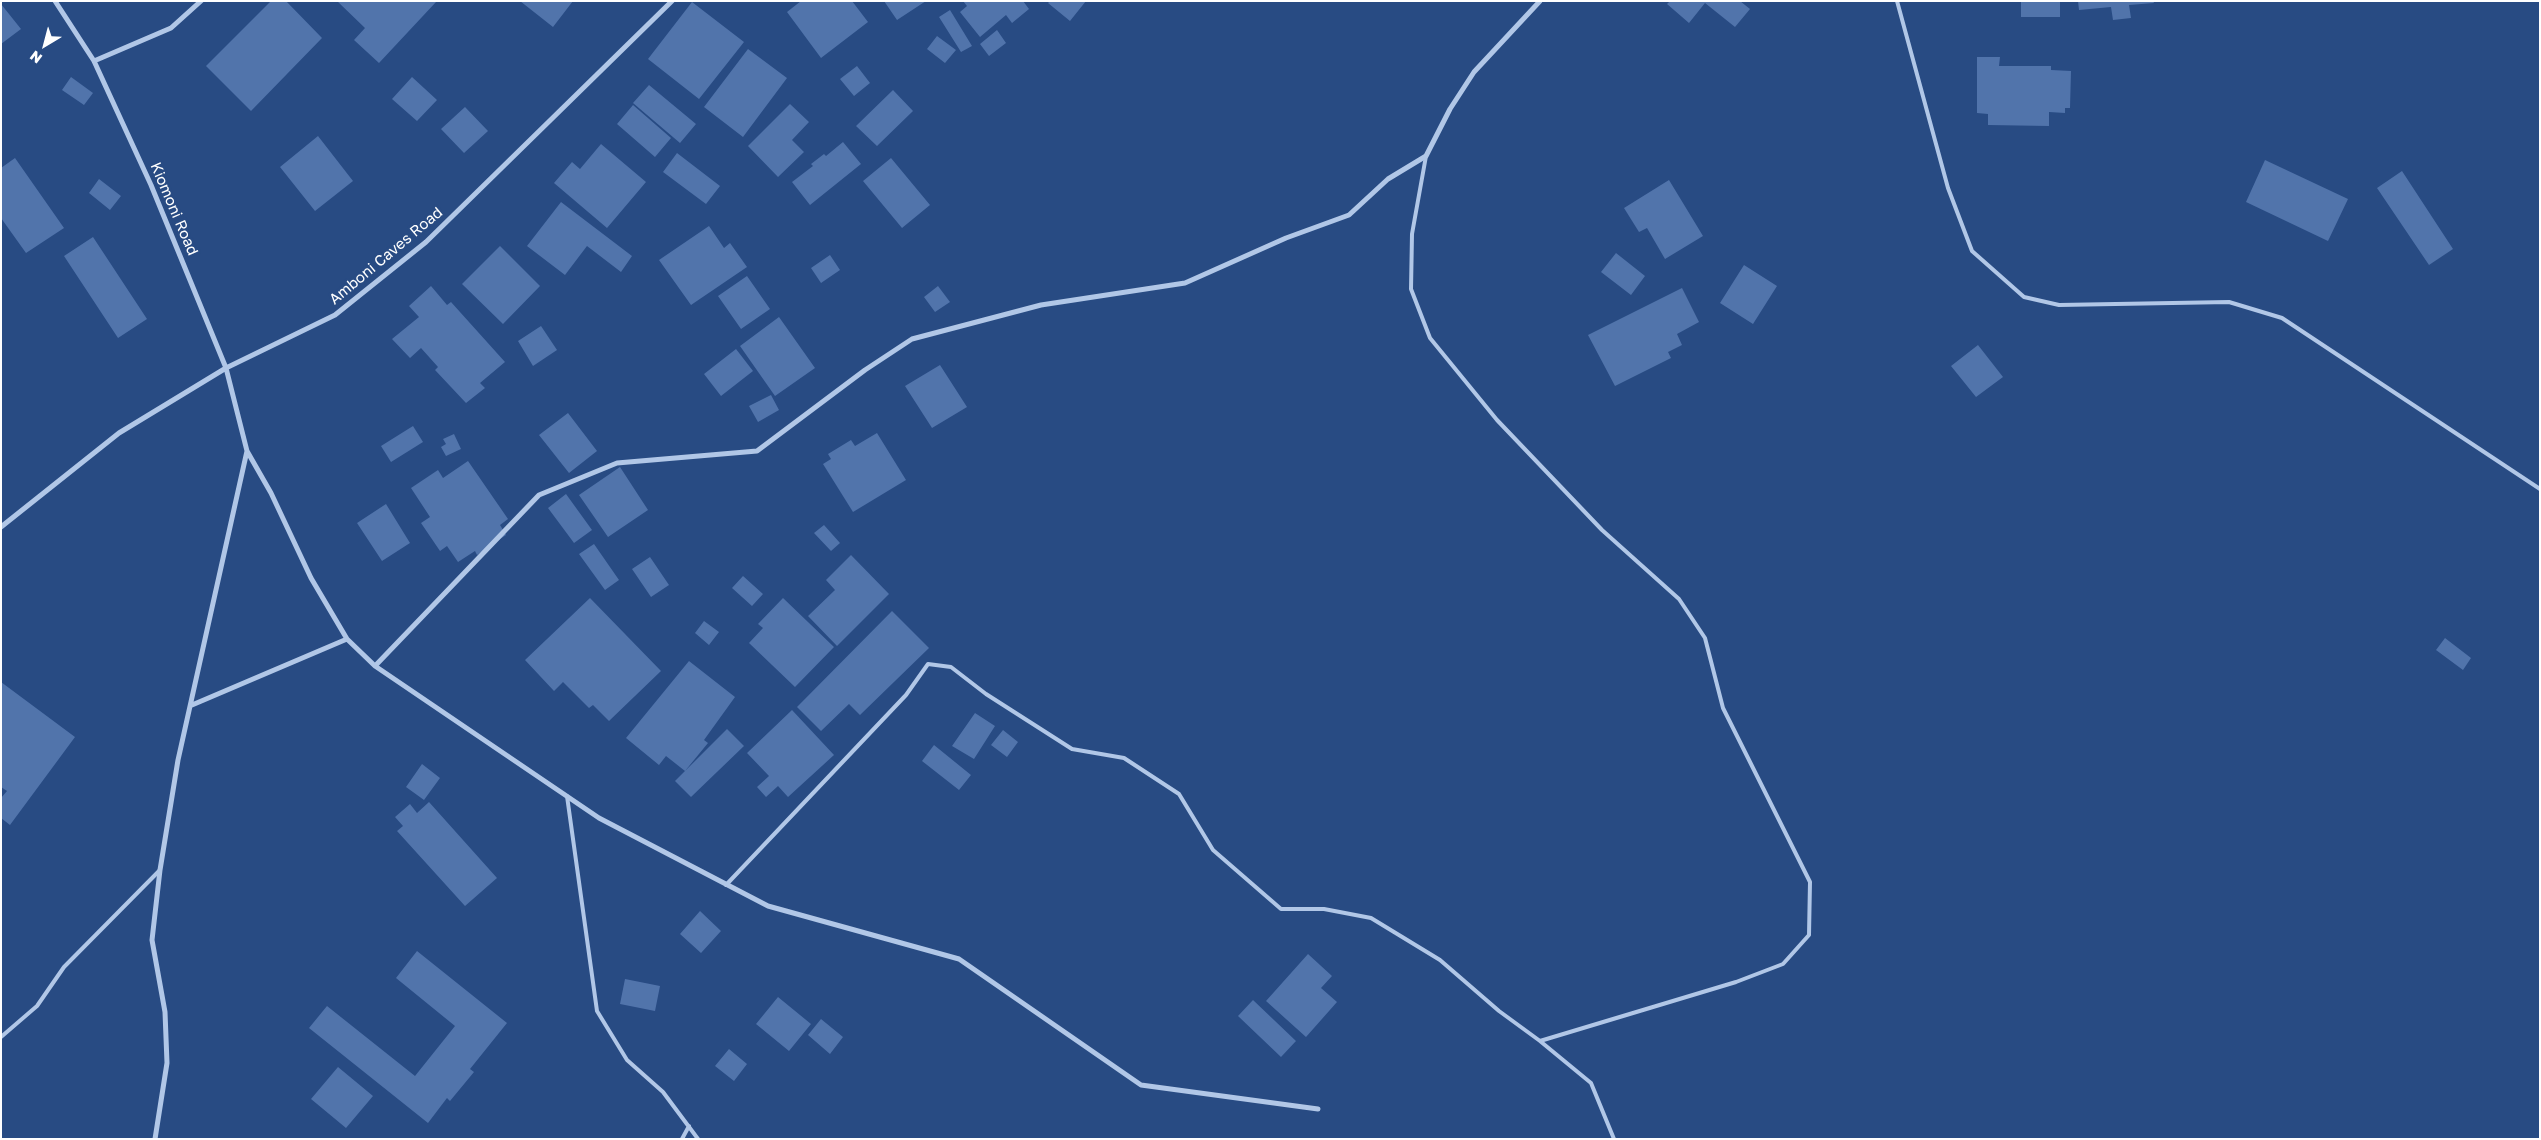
<!DOCTYPE html>
<style>
body{margin:0}
#map{position:relative;width:2541px;height:1140px;overflow:hidden;background:#284b83;font-family:"Golos Text",sans-serif}
canvas{display:block}
.frame{position:absolute;inset:0;border:2px solid #fff;pointer-events:none}
.north{position:absolute;left:20px;top:20px;width:50px;height:50px;-webkit-text-stroke:4px #284b83;paint-order:stroke;rotate:217deg;font-size:14px;font-weight:700;line-height:20px;text-align:center;color:#fff}
.north::after{content:'';display:block;margin:auto;width:18px;height:22px;background:#fff;clip-path:polygon(50% 0,100% 100%,50% 72%,0 100%)}
</style>
<div id="map">
<canvas width="2541" height="1140"></canvas>
<div class="frame"></div>
<div class="north">N</div>
</div>
<script>
const ctx = document.querySelector('canvas').getContext('2d');
ctx.lineJoin = 'round';
function fillPath(path, color) {
  ctx.fillStyle = color;
  ctx.fill(path, 'evenodd');
}
function shape(rows) {
  const path = new Path2D();
  for (const r of rows) {
    path.moveTo(r[0], r[1]);
    for (let i = 2; i < r.length; i += 2) path.lineTo(r[i], r[i + 1]);
  }
  return path;
}
function strokePath(path, color, width, dash) {
  ctx.strokeStyle = color;
  ctx.lineWidth = width;
  ctx.lineCap = dash ? 'butt' : 'round';
  ctx.setLineDash(dash || []);
  ctx.stroke(path);
}
function write(font, color, halo, rows, align = 'center') {
  ctx.font = font + ' "Golos Text",sans-serif';
  ctx.lineWidth = 5;
  ctx.setLineDash([]);
  ctx.textBaseline = 'middle';
  ctx.strokeStyle = halo;
  ctx.fillStyle = color;
  for (const [text, x, y, turn = 0] of rows) {
    ctx.save();
    ctx.translate(x, y);
    ctx.rotate((+turn || 0) * Math.PI / 180);
    ctx.textAlign = isNaN(turn) ? turn : align;
    if (halo) ctx.strokeText(text, 0, 0);
    ctx.fillText(text, 0, 0);
    ctx.restore();
  }
}
const building = shape([
 [271,1,286,1,322,38,251,111,206,66],
 [337,1,435,1,436,2,379,63,354,40,365,28],
 [520,1,573,1,553,27],
 [801,1,852,1,868,22,821,58,787,12],
 [884,1,926,1,897,20],
 [963,1,1023,1,1029,9,1012,23,1006,15,980,37,960,12,967,6],
 [1050,1,1086,1,1070,21,1048,3],
 [1670,1,1740,1,1750,9,1735,27,1705,3,1689,23,1667,4],
 [2021,1,2060,1,2060,17,2021,17],
 [2078,1,2153,1,2154,3,2129,5,2131,18,2113,20,2111,7,2079,10],
 [692,2,744,42,699,99,648,59],
 [1,4,21,29,1,44],
 [950,10,972,46,961,52,939,17],
 [997,30,1006,43,989,56,980,44],
 [937,36,956,50,945,63,927,49],
 [748,49,787,78,743,137,704,107],
 [1977,57,2000,57,1999,66,2051,66,2051,70,2071,71,2070,108,2065,108,2065,113,2049,112,2049,126,1988,125,1988,114,1977,113],
 [857,66,870,83,854,96,840,79],
 [71,77,93,93,84,105,62,90],
 [412,77,437,100,417,121,392,99],
 [649,85,696,124,680,143,633,103],
 [893,90,913,111,877,146,856,126],
 [790,104,809,122,792,140,804,152,778,177,748,146],
 [633,105,671,138,655,157,617,124],
 [465,107,488,131,464,153,441,129],
 [318,136,353,181,315,211,280,167],
 [843,142,861,164,810,205,792,182,813,166,811,164,824,154,826,156],
 [601,144,646,182,607,228,554,183,572,162,580,169],
 [677,153,720,186,706,204,663,172],
 [15,158,64,228,26,253,1,218,1,168],
 [891,158,930,205,902,228,863,181],
 [2265,160,2348,199,2328,241,2246,202],
 [2402,171,2453,249,2429,265,2377,188],
 [99,179,121,196,110,210,89,193],
 [1669,180,1703,236,1665,259,1647,228,1639,232,1624,208],
 [561,202,632,256,621,272,587,246,565,275,527,246],
 [709,226,724,248,730,243,747,267,691,305,659,260],
 [93,237,147,319,118,338,64,256],
 [500,246,540,286,503,324,462,284],
 [1616,253,1645,276,1631,295,1601,272],
 [830,255,840,270,821,283,811,268],
 [1744,265,1777,286,1753,324,1720,303],
 [747,276,770,309,741,329,718,296],
 [431,286,447,305,451,302,505,362,480,383,485,388,466,403,435,370,438,367,421,348,410,358,392,339,419,317,409,306],
 [938,286,950,302,935,312,924,297],
 [1682,288,1699,322,1677,334,1682,345,1668,352,1671,358,1615,386,1588,335],
 [779,317,815,368,775,396,740,346],
 [541,326,557,350,533,366,518,341],
 [1978,345,2003,377,1976,397,1951,366],
 [736,349,753,371,721,396,704,374],
 [940,365,967,407,932,428,905,386],
 [771,395,779,410,758,422,749,406],
 [568,413,597,451,569,473,539,435],
 [413,426,423,442,391,462,381,446],
 [877,433,906,480,853,512,823,464,831,459,828,454,851,440,855,446],
 [454,434,461,449,446,456,441,447,446,444,443,439],
 [468,461,508,519,500,525,506,535,477,555,475,551,458,562,447,546,440,551,421,523,430,517,411,488,438,470,443,478],
 [620,467,648,510,608,537,579,495],
 [566,494,592,530,574,543,548,508],
 [386,504,410,543,382,561,357,523],
 [824,525,840,543,831,551,814,533],
 [594,544,619,580,605,590,579,554],
 [851,555,889,594,837,646,808,616,835,590,826,580],
 [650,557,669,585,651,597,632,569],
 [743,576,763,594,752,606,732,588],
 [590,598,661,671,609,721,593,705,589,708,563,682,554,691,525,660],
 [783,598,834,647,795,687,749,643,763,628,758,624],
 [892,611,929,648,860,715,849,704,821,731,797,707],
 [704,621,719,632,709,645,695,633],
 [2445,638,2471,658,2463,670,2436,650],
 [689,661,735,697,704,740,708,743,685,771,666,756,659,765,626,738],
 [1,682,75,737,10,825,1,818,1,798,7,791,1,787],
 [792,710,834,755,788,797,778,786,766,797,757,787,769,776,747,753],
 [975,713,995,726,974,759,952,746],
 [727,729,744,746,691,797,675,781],
 [1003,730,1018,742,1007,757,991,745],
 [934,745,971,775,959,790,922,761],
 [422,764,440,778,424,800,406,787],
 [429,802,497,878,465,906,397,831,403,826,395,817,410,804,417,813],
 [700,911,721,931,701,953,680,934],
 [417,951,507,1023,470,1069,474,1072,450,1101,447,1098,428,1123,309,1028,327,1006,415,1076,455,1026,396,978],
 [1308,954,1332,976,1321,988,1337,1002,1306,1037,1266,1001],
 [625,979,660,986,655,1011,620,1004],
 [778,997,811,1024,789,1051,756,1024],
 [1253,1000,1296,1041,1281,1057,1238,1016],
 [821,1019,843,1037,830,1054,808,1035],
 [729,1049,747,1064,734,1081,715,1066],
 [338,1067,373,1096,346,1128,311,1099]
]);
const service = shape([
 [1897,1,1948,188,1972,251,2024,297,2059,305,2229,302,2282,318,2540,489],
 [1426,156,1412,234,1411,289,1430,338,1497,420,1602,530,1679,599,1705,638,1723,708,1810,882,1809,935,1783,964,1736,982,1540,1041],
 [567,796,597,1011,627,1060,663,1092,698,1139],
 [726,885,906,695,928,664,951,667,986,694,1072,749,1124,758,1179,794,1213,850,1281,909,1324,909,1371,918,1440,960,1499,1011,1540,1041,1591,1083,1614,1139],
 [1,1037,37,1006,64,967,160,870],
 [682,1139,689,1126]
]);
const minor = shape([
 [55,1,94,61,151,185,226,368,247,451,178,760,160,870,152,940,165,1012,167,1063,155,1139],
 [94,61,171,28,201,1],
 [247,451,271,493,311,578,347,639,375,666,599,818,768,906,959,959,1141,1085,1318,1109],
 [1,527,119,433,226,368,335,315,426,242,672,1],
 [375,666,539,495,617,463,757,451,865,370,912,339,1041,305,1185,283,1286,238,1349,215,1388,179,1426,156,1450,109,1474,72,1540,1],
 [192,705,347,639]
]);
const streetNames = [
 ["Kiomoni Road",174,209,67],
 ["Amboni Caves Road",386,256,-40]
];
fillPath(building, '#5174ab');
strokePath(service, '#b1c7e7', 4);
strokePath(minor, '#b1c7e7', 5);
write('15px', '#fff', '#284b83', streetNames);
</script>
